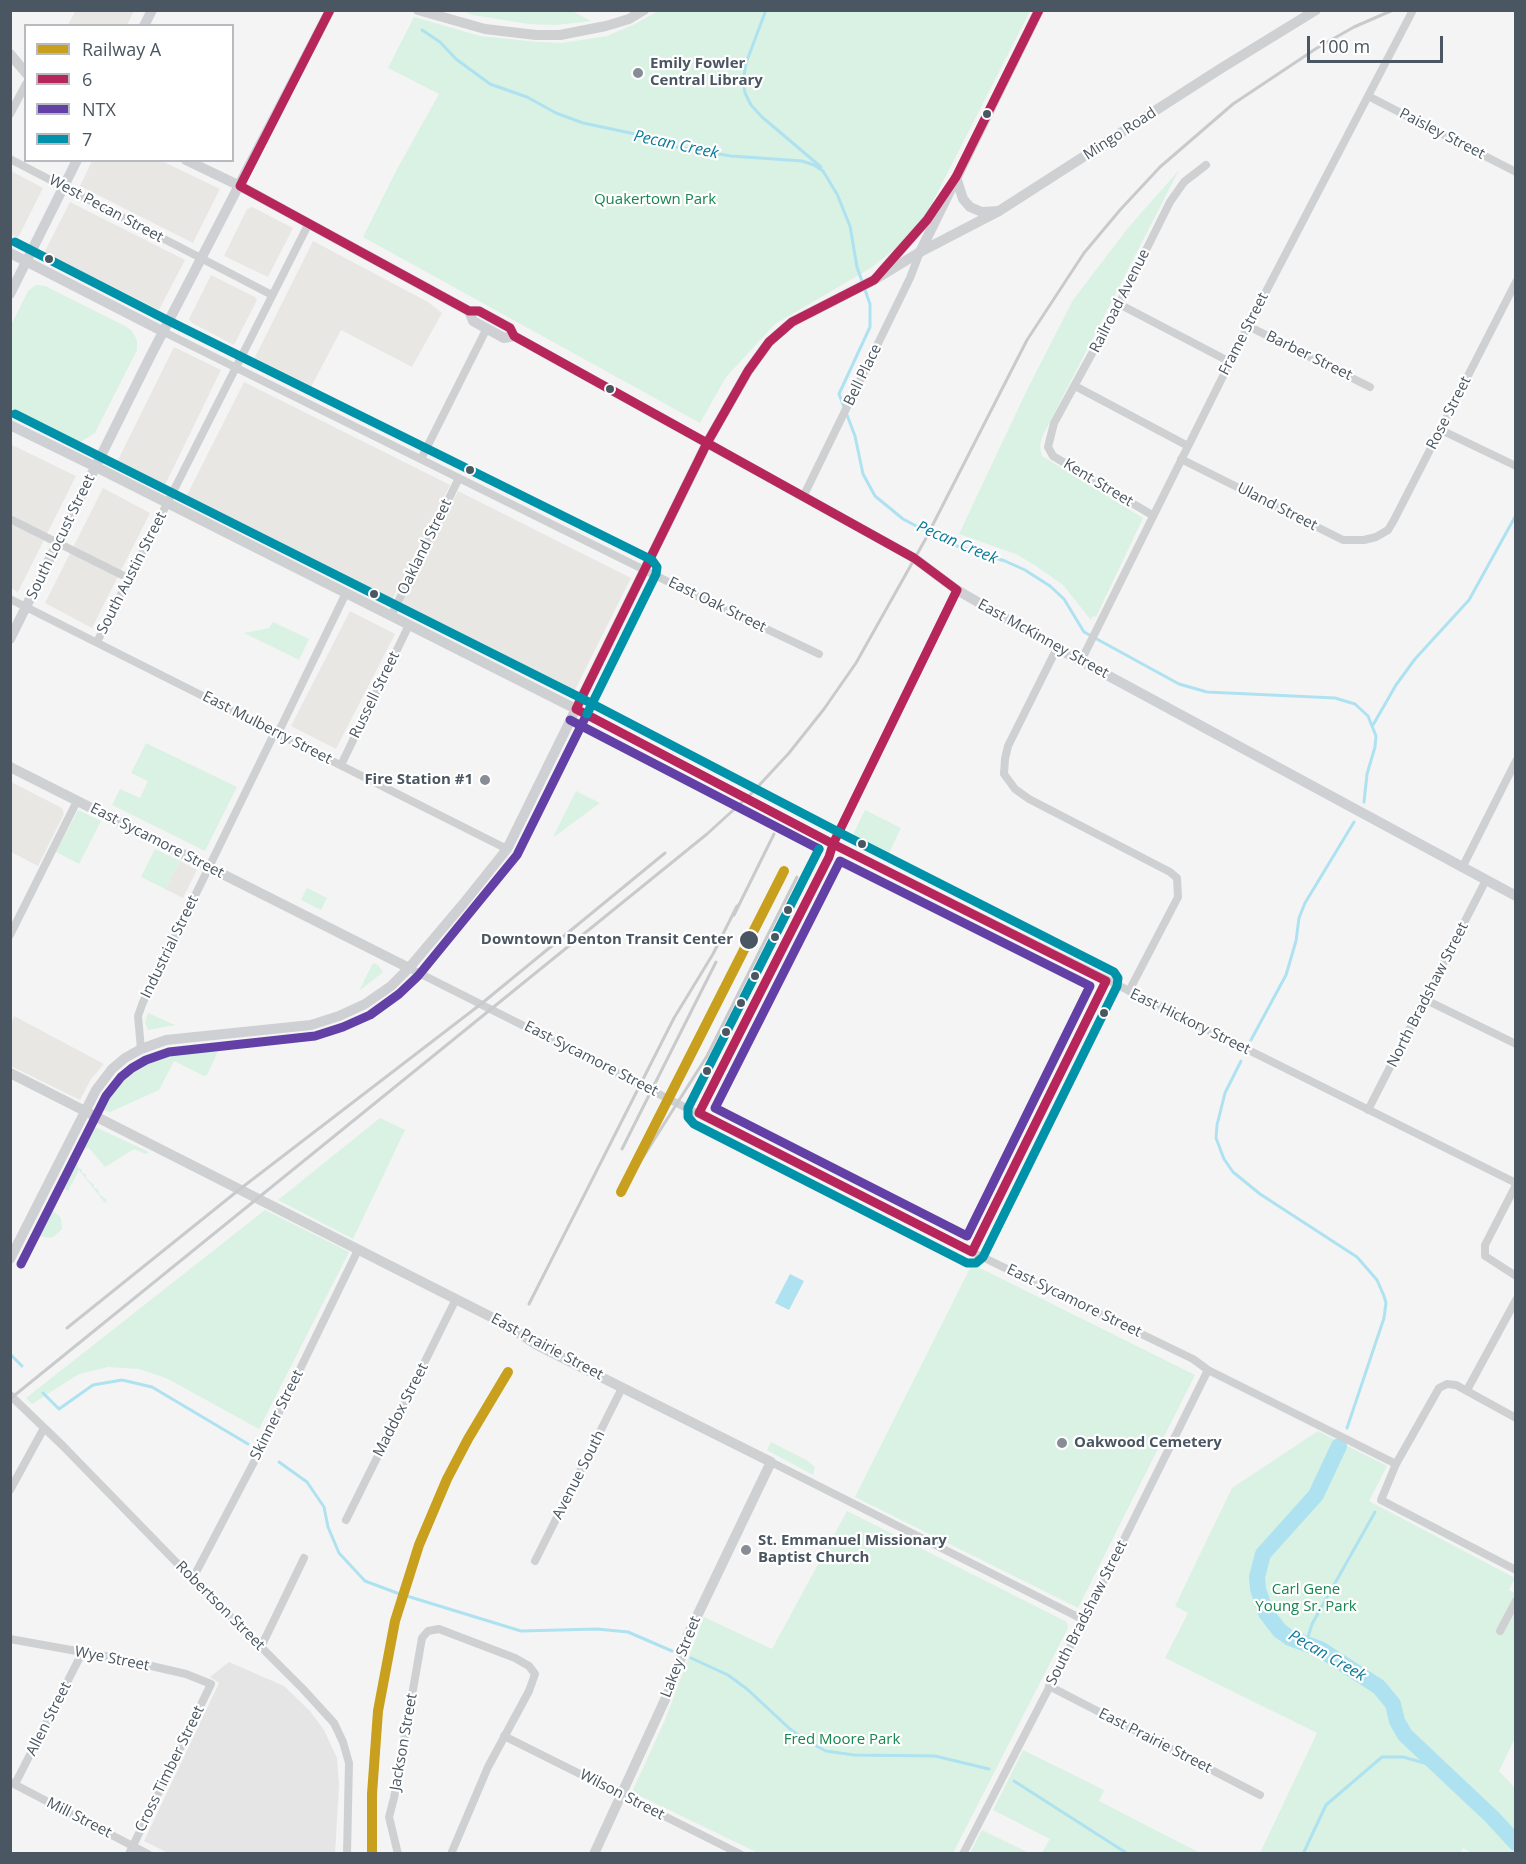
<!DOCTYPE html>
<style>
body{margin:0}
#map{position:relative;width:1526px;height:1864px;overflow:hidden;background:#f4f4f4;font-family:"Open Sans",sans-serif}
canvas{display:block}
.frame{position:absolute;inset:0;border:12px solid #4a5661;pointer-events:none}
.legend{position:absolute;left:24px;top:24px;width:210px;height:138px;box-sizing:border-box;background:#fff;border:2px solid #b7bbc0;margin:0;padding:8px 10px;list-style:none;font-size:18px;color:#4a5661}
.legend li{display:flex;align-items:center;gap:12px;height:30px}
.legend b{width:30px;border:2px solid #b7bbc0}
.scale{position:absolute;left:1307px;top:36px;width:136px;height:27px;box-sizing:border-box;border:3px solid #4a5661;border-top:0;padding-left:8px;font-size:18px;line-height:21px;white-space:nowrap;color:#4a5661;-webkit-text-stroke:4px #fff;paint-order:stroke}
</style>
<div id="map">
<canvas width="1526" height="1864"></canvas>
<div class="frame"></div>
<ul class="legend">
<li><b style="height:8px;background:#c9a01d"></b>Railway A</li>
<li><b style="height:8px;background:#b6265b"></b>6</li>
<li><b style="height:8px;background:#6240a6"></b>NTX</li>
<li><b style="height:8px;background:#0092a9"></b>7</li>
</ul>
<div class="scale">100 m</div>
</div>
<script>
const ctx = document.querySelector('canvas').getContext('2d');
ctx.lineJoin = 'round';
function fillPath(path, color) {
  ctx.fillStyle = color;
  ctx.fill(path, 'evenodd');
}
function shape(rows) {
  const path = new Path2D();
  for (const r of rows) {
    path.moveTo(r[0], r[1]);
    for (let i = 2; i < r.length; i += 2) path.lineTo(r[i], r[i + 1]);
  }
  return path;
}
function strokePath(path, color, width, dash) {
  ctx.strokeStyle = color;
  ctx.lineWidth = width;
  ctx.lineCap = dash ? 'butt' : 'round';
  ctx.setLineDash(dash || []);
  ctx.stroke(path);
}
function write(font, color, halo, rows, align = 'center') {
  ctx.font = font + ' "Open Sans",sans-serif';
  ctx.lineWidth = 4.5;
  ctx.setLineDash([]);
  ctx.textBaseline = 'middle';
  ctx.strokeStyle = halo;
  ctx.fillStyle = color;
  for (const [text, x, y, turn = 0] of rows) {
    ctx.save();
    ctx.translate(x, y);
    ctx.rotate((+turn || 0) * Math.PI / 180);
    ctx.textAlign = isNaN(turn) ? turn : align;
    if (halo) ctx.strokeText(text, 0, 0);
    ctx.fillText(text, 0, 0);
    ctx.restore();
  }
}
const commercial = shape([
 [76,10,134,10,134,11,127,25,68,25],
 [162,161,220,189,193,243,80,186,92,161],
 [11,171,43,188,18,238,11,234],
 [70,202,185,260,159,310,44,253],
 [252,207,293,228,268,277,224,256,247,209],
 [313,241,428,302,442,313,412,367,341,330,311,387,254,359],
 [211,275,255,297,257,300,234,345,192,323,189,319],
 [174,347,221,370,164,487,117,462],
 [244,382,450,485,391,602,185,499],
 [10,444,76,476,18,592,11,588],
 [103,488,150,513,92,628,45,603],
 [458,491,631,578,573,694,400,607],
 [350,611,395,634,336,749,291,726],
 [11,782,62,808,64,814,38,866,11,852],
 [180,861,197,870,183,898,165,889],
 [14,1016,104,1064,91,1079,80,1100,11,1066,11,1024]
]);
const education = shape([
 [229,1662,284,1686,310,1711,324,1730,337,1758,339,1785,335,1853,168,1853,144,1841,219,1683,210,1677]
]);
const green = shape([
 [464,11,572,11,591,21,555,25,529,24,472,15],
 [658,11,1030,11,927,213,901,244,871,268,775,324,726,377,700,423,363,237,396,171,439,94,388,68,414,17,480,36,538,42,562,43,607,36,635,24],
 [1179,170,1042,437,1040,447,1042,456,1143,518,1096,617,1093,616,1091,620,1063,585,1036,566,1016,554,959,534,1026,392,1073,300,1128,228],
 [36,285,45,286,125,326,131,330,137,340,137,350,95,433,82,441,75,441,11,408,11,325,28,291],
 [273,622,309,639,299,660,244,633,269,628],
 [146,743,237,787,205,851,112,805,120,789,140,798,148,781,131,773],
 [576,791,600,803,554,837,554,835],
 [78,810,101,821,79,864,56,852],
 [865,810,901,828,886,859,850,841],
 [155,849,180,861,165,889,141,877],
 [307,888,327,898,321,910,301,900],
 [373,963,378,965,383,972,359,991],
 [148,1013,175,1025,148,1030,145,1022],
 [215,1045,219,1049,207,1075,204,1076,174,1061,159,1090,110,1112,105,1111,101,1106,103,1100,122,1076,141,1061,166,1052],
 [380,1118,405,1130,353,1239,278,1200],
 [91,1125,149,1152,146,1154,134,1149,105,1167,88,1147,73,1159,74,1163,78,1164,78,1168,82,1169,82,1173,86,1174,86,1178,94,1185,94,1188,98,1189,99,1194,107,1200,105,1203,79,1170,68,1191,60,1186,60,1184],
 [50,1208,61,1218,62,1229,55,1236,50,1238,38,1236,36,1232,46,1211],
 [265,1210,349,1252,259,1429,166,1378,139,1369,108,1367,79,1374,32,1404,26,1398],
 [972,1264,1195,1375,1078,1608,855,1497],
 [1318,1431,1387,1466,1369,1501,1515,1578,1509,1590,1516,1594,1515,1738,1499,1771,1515,1788,1515,1853,1472,1853,1463,1848,1460,1854,1260,1853,1317,1733,1165,1658,1188,1613,1175,1606,1232,1488],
 [771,1442,808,1461,815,1467,813,1475,767,1450],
 [847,1511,1067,1622,1068,1628,953,1853,758,1853,632,1792,665,1720,704,1617,772,1649],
 [1023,1750,1104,1790,1099,1801,1200,1853,1042,1853,1050,1839,993,1810],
 [982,1830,1029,1853,970,1853]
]);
const water = shape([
 [790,1274,804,1281,789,1310,775,1303]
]);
const stream = shape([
 [766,10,746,63,743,82,745,93,751,105,762,117,821,167],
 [422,30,440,42,456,59,490,84,527,97,556,113,583,123,640,135,677,147,731,156,802,161,814,165,823,171,837,194,850,226,857,267,870,304,870,327,839,394,855,436,863,474,875,496,903,519,941,539,957,546,1005,561,1025,570,1050,586,1064,599,1084,632,1179,684,1207,692,1335,698,1355,704,1368,716,1376,736,1375,747,1367,774,1364,802],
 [1373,725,1396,685,1415,659,1469,600,1516,515],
 [1251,1040,1286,975,1296,941,1299,918,1305,903,1354,822],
 [1241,1061,1225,1093,1217,1125,1216,1138,1224,1159,1233,1172,1260,1194,1357,1257,1377,1280,1384,1296,1386,1303,1384,1318,1347,1428],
 [10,1354,22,1366],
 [43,1393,59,1409,93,1385,122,1380,152,1387,248,1444],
 [279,1462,307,1482,324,1507,328,1527,339,1553,365,1581,397,1593,521,1631,597,1629,628,1632,672,1651],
 [1310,1644,1308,1637,1312,1624,1375,1512],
 [691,1658,728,1675,747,1689,790,1729,807,1741,826,1751,854,1755,935,1756,989,1769],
 [1014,1781,1128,1854],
 [1303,1854,1326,1805,1382,1757,1403,1757,1439,1767]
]);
const river = shape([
 [1339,1446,1316,1495,1263,1554,1257,1577,1258,1589,1266,1613,1280,1631,1290,1638,1320,1649,1379,1687,1393,1704,1397,1721,1405,1735,1492,1817,1516,1843]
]);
const minor = shape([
 [1368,96,1516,172],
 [10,114,26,84],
 [10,159,272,295],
 [1119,304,1230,362],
 [1248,326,1370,387],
 [164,332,699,597,819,654],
 [1075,386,1188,446],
 [1441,430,1516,466],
 [421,459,487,328],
 [1181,459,1343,540,1364,540,1376,537,1388,530,1394,520,1516,282],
 [803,497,910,278,920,252],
 [1152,515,1053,456,1048,447,1054,423,1119,304,1170,202,1184,182,1206,165],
 [10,519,130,579],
 [10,599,507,849],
 [391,616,459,478],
 [97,642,309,223],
 [1057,648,1008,746,1005,759,1004,774,1015,789,1029,799,1170,872,1177,878,1178,897,1129,991],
 [1081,661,1248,326,1413,10],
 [576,709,842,848,1516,1183],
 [341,765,409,625],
 [833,844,957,590],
 [1462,868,1516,761],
 [10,935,77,801],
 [409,968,972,1252,1193,1359,1208,1370,1396,1464],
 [1426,1000,1516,1044],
 [141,1049,138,1016,143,1002,275,732,281,727,346,593],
 [1368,1110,1486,880],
 [1516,1185,1485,1245,1485,1256,1516,1276],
 [972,1252,1106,981],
 [1467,1390,1516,1300],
 [10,1395,63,1446,174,1560,303,1689,334,1723,343,1742,349,1763,347,1854],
 [1516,1418,1456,1385,1447,1384,1439,1388,1396,1464,1381,1500,1516,1570],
 [771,1462,1084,1620],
 [10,1490,44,1428],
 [346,1520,456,1299],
 [535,1561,622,1388],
 [193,1578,264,1443,358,1250],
 [1500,1631,1516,1601],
 [10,1639,121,1659,186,1674,211,1684,129,1854],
 [261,1647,304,1558],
 [1049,1686,1260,1795],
 [504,1736,740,1854],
 [10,1782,148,1854],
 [15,1784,82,1653],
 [398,1854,389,1817,394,1798,422,1638,428,1631,439,1629,515,1658,529,1666,535,1674,529,1691,488,1767,451,1854],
 [963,1854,1084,1620,1208,1370]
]);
const tertiary = shape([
 [418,10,485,29,536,35,560,35,606,26,629,19,644,10],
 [10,54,26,73],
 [920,252,999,211,1220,69,1316,10],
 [96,467,576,709],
 [10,767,409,968],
 [10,1073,505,1324,537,1345,771,1462,688,1635,674,1680,594,1854]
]);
const secondary = shape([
 [144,26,152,10],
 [186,160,240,186,469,311,479,311,510,328,514,336,914,558,957,590,1057,648,1516,896],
 [956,177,963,199,970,207,982,212,999,211],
 [10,253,164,332],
 [882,271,927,220,936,207],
 [10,294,77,160],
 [469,311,473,321,504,338,514,336],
 [10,425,96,467],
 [10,639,150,357,330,10],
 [10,1259,96,1090,112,1069,125,1058,141,1049,166,1040,311,1025,339,1016,365,1004,391,986,409,968,463,904,507,849,707,443,748,371,769,342,792,322,874,280,920,252,1039,10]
]);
const rail = shape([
 [734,915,774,834],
 [622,1149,716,962],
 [621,1192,707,1056,797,877],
 [529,1304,674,1018,713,954,737,906],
 [67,1328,240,1189,481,1004,665,853],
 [10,1399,707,834,752,793,789,753,824,709,856,663,925,540,1027,340,1084,253,1120,210,1160,167,1233,104,1317,48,1354,27,1393,10]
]);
const bus1 = shape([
 [330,10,240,186,469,311,479,311,510,328,514,336,707,443],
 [707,443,914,558,957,590,833,844],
 [707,443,576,709,833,844],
 [707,443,748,371,769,342,792,322,874,280,927,220,956,177,1039,10],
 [833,844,1106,981,972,1252,699,1113,829,857,833,844]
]);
const bus2 = shape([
 [570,720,819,849],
 [840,861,1090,986,967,1236,715,1108,840,861],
 [21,1264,106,1096,121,1077,132,1068,146,1060,169,1052,315,1036,343,1027,370,1015,399,994,418,976,517,855,587,714]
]);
const bus3 = shape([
 [15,242,167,320,652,560,657,567,656,574,587,714],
 [15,414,581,698,848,837,1114,972,1118,978,1117,986,983,1257,976,1263,967,1263,694,1124,688,1117,688,1108,819,849]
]);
const rail1 = shape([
 [621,1192,784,871],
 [372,1854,372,1794,378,1711,395,1621,419,1545,447,1479,468,1439,508,1372]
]);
const markers = [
 [638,73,6,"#868d94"],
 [987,114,5,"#4a5661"],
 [49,259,5,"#4a5661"],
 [610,389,5,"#4a5661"],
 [470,470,5,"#4a5661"],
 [374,594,5,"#4a5661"],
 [485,780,6,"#868d94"],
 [862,844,5,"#4a5661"],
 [788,910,5,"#4a5661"],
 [775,937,5,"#4a5661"],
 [749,940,10,"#4a5661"],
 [755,976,5,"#4a5661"],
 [741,1003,5,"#4a5661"],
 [1104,1013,5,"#4a5661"],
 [726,1032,5,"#4a5661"],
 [707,1071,5,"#4a5661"],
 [1062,1443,6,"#868d94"],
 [746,1550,6,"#868d94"]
];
const poiNames = [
 ["Emily Fowler",650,64],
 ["Central Library",650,81],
 ["Fire Station #1",473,780,"right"],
 ["Oakwood Cemetery",1074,1443],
 ["St. Emmanuel Missionary",758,1541],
 ["Baptist Church",758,1558]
];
const streetNames = [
 ["Mingo Road",1120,134,-33],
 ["Paisley Street",1442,134,27],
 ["West Pecan Street",106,209,28],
 ["Railroad Avenue",1120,301,-63],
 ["Frame Street",1244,334,-63],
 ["Barber Street",1309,356,26],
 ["Bell Place",863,375,-64],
 ["Rose Street",1449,413,-63],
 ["Kent Street",1098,483,31],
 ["Uland Street",1277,507,27],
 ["South Locust Street",61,537,-64],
 ["Oakland Street",425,547,-64],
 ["South Austin Street",132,573,-63],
 ["East Oak Street",717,605,26],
 ["East McKinney Street",1043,639,29],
 ["Russell Street",375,695,-64],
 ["East Mulberry Street",267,728,27],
 ["East Sycamore Street",157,841,27],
 ["Industrial Street",170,947,-64],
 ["North Bradshaw Street",1428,995,-63],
 ["East Hickory Street",1190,1022,26],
 ["East Sycamore Street",591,1059,27],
 ["East Sycamore Street",1074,1301,26],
 ["East Prairie Street",547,1347,28],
 ["Maddox Street",401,1410,-63],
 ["Skinner Street",277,1415,-63],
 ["Avenue South",579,1475,-63],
 ["Robertson Street",220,1606,45],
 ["South Bradshaw Street",1087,1613,-63],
 ["Lakey Street",681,1657,-69],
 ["Wye Street",112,1659,11],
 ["Allen Street",49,1719,-63],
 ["East Prairie Street",1155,1741,27],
 ["Jackson Street",404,1742,-80],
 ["Cross Timber Street",170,1769,-64],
 ["Wilson Street",622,1795,27],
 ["Mill Street",79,1818,27]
];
const parkNames = [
 ["Quakertown Park",655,200],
 ["Carl Gene",1306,1590],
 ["Young Sr. Park",1306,1607],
 ["Fred Moore Park",842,1740]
];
const stopNames = [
 ["Downtown Denton Transit Center",733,940]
];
const waterNames = [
 ["Pecan Creek",676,145,12],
 ["Pecan Creek",957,543,23],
 ["Pecan Creek",1327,1656,30]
];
fillPath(commercial, '#e8e7e3');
fillPath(education, '#e6e5e6');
fillPath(green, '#d9f2e3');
fillPath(water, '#aee2f0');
strokePath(stream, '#aee2f0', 3);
strokePath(river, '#aee2f0', 16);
strokePath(minor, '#ced0d2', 8);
strokePath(tertiary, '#ced0d2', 10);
strokePath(secondary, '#ced0d4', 10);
strokePath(rail, '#c9cacc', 3);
strokePath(bus1, '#b6265b', 9);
strokePath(bus2, '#6240a6', 9);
strokePath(bus3, '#0092a9', 9);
strokePath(rail1, '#c9a01d', 10);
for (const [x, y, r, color] of markers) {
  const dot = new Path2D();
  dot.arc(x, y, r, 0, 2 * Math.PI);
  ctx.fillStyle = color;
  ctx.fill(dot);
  strokePath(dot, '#fff', 2);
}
write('bold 15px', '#4a5661', '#fff', poiNames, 'left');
write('15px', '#4a5661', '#fff', streetNames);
write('15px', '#17864f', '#fff', parkNames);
write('bold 15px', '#4a5661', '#fff', stopNames, 'right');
write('italic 16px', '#0c7c9b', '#fff', waterNames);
</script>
